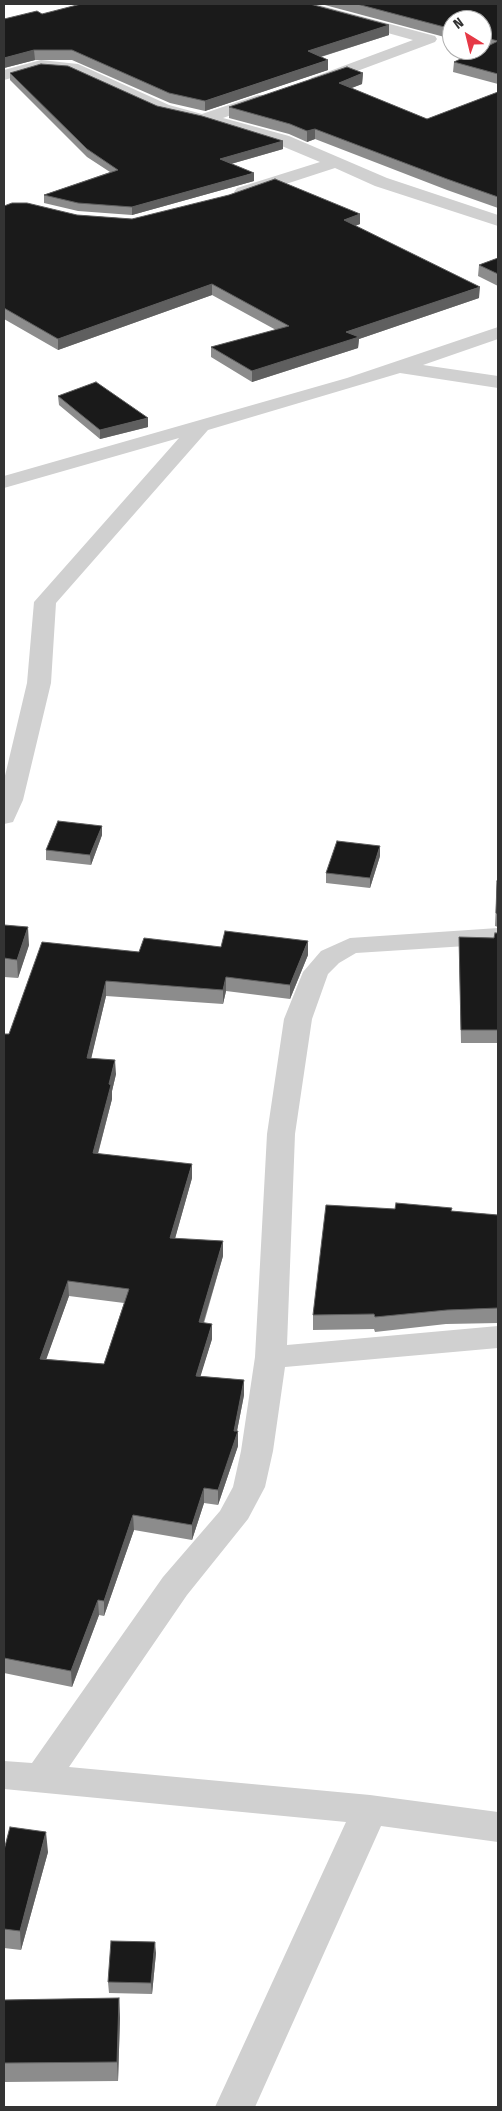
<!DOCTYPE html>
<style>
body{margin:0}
#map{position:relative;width:502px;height:2111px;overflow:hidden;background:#fff;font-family:"Fira Sans Condensed",sans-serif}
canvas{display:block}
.frame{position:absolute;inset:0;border:5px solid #333;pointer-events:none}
.north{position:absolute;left:442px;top:10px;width:50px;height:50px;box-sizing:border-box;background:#fff;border:1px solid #adadad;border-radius:50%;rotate:324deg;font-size:14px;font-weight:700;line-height:20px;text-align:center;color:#333}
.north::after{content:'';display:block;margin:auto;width:18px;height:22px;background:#e63946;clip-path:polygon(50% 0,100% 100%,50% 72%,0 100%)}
</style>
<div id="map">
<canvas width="502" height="2111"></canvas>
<div class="frame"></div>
<div class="north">N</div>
</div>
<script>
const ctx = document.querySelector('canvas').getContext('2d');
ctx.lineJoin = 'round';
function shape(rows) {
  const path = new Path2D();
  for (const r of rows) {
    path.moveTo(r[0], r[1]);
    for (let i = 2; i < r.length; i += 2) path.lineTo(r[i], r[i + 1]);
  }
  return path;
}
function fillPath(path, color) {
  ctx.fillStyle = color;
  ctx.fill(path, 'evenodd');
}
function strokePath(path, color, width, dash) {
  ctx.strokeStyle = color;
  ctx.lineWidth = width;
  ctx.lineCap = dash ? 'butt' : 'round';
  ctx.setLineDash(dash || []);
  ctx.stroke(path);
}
const minor = shape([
 [292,4,315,4,435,36,437,39,435,42,317,86,311,84,309,81,311,78,413,40,294,7,292,4],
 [41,60,78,64,169,105,202,114,258,95,270,95,272,98,270,101,223,118,289,136,387,178,498,215,498,226,375,186,335,168,249,196,237,196,234,192,237,188,320,162,277,144,199,120,158,112,69,72,41,70,4,80,4,70,41,60],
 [498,327,498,339,423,365,498,376,498,388,400,373,208,430,56,603,51,683,23,800,13,822,4,824,4,780,27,683,34,602,179,438,4,488,4,476,347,378,498,327],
 [498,928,498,944,356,953,339,963,328,974,312,1019,295,1134,287,1345,498,1326,498,1348,285,1367,273,1451,265,1487,248,1519,187,1595,69,1767,370,1795,498,1812,498,1842,381,1826,255,2107,215,2107,346,1822,4,1789,4,1761,32,1763,163,1577,220,1511,233,1487,241,1451,255,1357,267,1134,284,1019,303,972,321,951,350,938,498,928]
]);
const wall = shape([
 [321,4,498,4,498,84,453,72,454,62,485,48,482,47,482,20,452,20,452,39],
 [42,14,389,25,389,35,321,57,328,60,328,70,205,111,170,103,72,60,35,60,4,68,4,19],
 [10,73,157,106,283,141,283,149,231,164,254,181,132,215,78,211,44,203,44,195,110,172,87,157,10,80],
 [363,73,362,84,351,88,427,119,498,92,498,208,447,190,315,139,307,142,289,134,229,118,229,107],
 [4,206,77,215,132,219,360,214,360,224,355,226,479,298,359,339,358,348,252,382,211,357,211,347,276,330,212,295,58,350,4,319],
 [498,258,498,286,478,276,479,265],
 [58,396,148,427,100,439,59,405],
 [102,826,102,835,91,865,46,860,46,850],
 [380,856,370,888,326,883,326,873],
 [497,881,498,881,498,927,495,926],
 [4,925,29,945,18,978,4,977],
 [498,933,498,1043,461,1043,459,950,459,937,494,938],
 [221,947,308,955,290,999,226,991,223,1004,106,996,91,1058,116,1074,112,1091,112,1099,98,1154,192,1178,175,1238,223,1256,204,1323,212,1339,200,1376,244,1380,244,1395,237,1431,238,1446,218,1505,204,1503,192,1540,134,1530,104,1616,99,1615,72,1687,4,1673,4,1034,9,1034,139,952],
 [69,1296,124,1303,104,1364,46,1359],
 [395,1209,452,1211,498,1215,498,1323,446,1324,375,1332,374,1329,313,1330,313,1315],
 [4,1850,48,1852,21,1950,4,1948],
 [156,1953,152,1994,109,1993,108,1982],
 [119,1998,120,2018,118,2081,4,2082,4,2000]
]);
const shadedWall = shape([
 [389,25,389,35,307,61,308,51],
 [34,50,35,60,4,68,4,58],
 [328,60,328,70,205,111,205,101],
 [363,73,362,84,339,93,339,83],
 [315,129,315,139,307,142,307,131],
 [283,141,283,149,220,167,220,159],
 [254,173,254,181,132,215,132,207],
 [360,214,360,224,344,230,344,220],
 [212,284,212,295,58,350,58,339],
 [480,287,479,298,359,339,358,348,252,382,252,371,346,332],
 [148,418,148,427,100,439,100,430],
 [102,826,102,835,91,865,90,855],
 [380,846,380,856,370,888,370,878],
 [28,927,29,945,18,978,17,960],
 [308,941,308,955,290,999,290,985],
 [226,977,226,991,223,1004,223,990],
 [106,981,106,996,88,1072,87,1058],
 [115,1060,116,1074,112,1091,112,1099,94,1168,93,1153],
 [192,1164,192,1178,171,1253,170,1238],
 [223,1241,223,1256,199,1337,199,1322],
 [68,1281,69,1296,41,1374,40,1359],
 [212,1324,212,1339,196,1391,196,1376],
 [244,1380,244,1395,236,1436,238,1431,238,1446,218,1505,218,1490,234,1431],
 [204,1488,204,1503,192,1540,192,1525],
 [133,1515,134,1530,104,1616,104,1601],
 [98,1600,99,1615,72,1687,71,1671],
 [46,1832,48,1852,21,1950,20,1931],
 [155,1942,156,1953,152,1994,151,1983],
 [119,1998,120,2018,118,2081,117,2062]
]);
const building = shape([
 [81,4,310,4,389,25,308,51,328,60,205,101,169,93,72,50,34,50,4,58,4,19,37,11,42,14,81,4],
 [357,4,498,4,498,41,482,37,482,20,452,20,452,29,357,4],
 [498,41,498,74,454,62,480,50,482,50,482,49,498,41],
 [41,64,68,66,157,106,202,116,283,141,220,159,254,173,132,207,78,203,44,195,118,170,87,149,10,73,41,64],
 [347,67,363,73,339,83,427,119,498,92,498,197,447,179,315,129,307,131,290,124,229,107,347,67],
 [275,179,360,214,344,220,480,287,346,332,359,337,252,371,211,347,289,326,212,284,58,339,4,308,4,206,12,203,27,203,77,215,132,219,229,195,275,179],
 [498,258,498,274,479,265,498,258],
 [96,382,148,418,100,430,58,396,96,382],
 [58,821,102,826,90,855,46,850,58,821],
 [337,841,380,846,370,878,326,873,337,841],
 [497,881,498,881,498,914,496,913,497,881],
 [4,925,28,927,17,960,4,958,4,925],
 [225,931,308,941,290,985,226,977,223,990,106,981,87,1058,115,1060,109,1084,111,1085,93,1153,192,1164,170,1238,223,1241,199,1322,212,1324,196,1376,244,1380,234,1431,238,1431,218,1490,204,1488,192,1525,133,1515,104,1601,98,1600,71,1671,4,1658,4,1034,9,1034,42,942,139,952,144,938,221,947,225,931],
 [68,1281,129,1289,104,1364,40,1359,68,1281],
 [495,933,498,933,498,1030,461,1030,459,937,494,938,495,933],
 [396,1203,452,1208,451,1211,498,1215,498,1308,447,1310,375,1317,374,1314,313,1315,326,1205,395,1209,396,1203],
 [10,1827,46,1832,20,1931,4,1929,4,1850,10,1827],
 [111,1941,155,1942,151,1983,108,1982,111,1941],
 [119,1998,117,2062,4,2063,4,2000,119,1998]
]);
fillPath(minor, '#d0d0d0');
fillPath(wall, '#8c8c8c');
fillPath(shadedWall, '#5f5f5f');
fillPath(building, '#1a1a1a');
strokePath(building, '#5f5f5f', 1);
</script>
